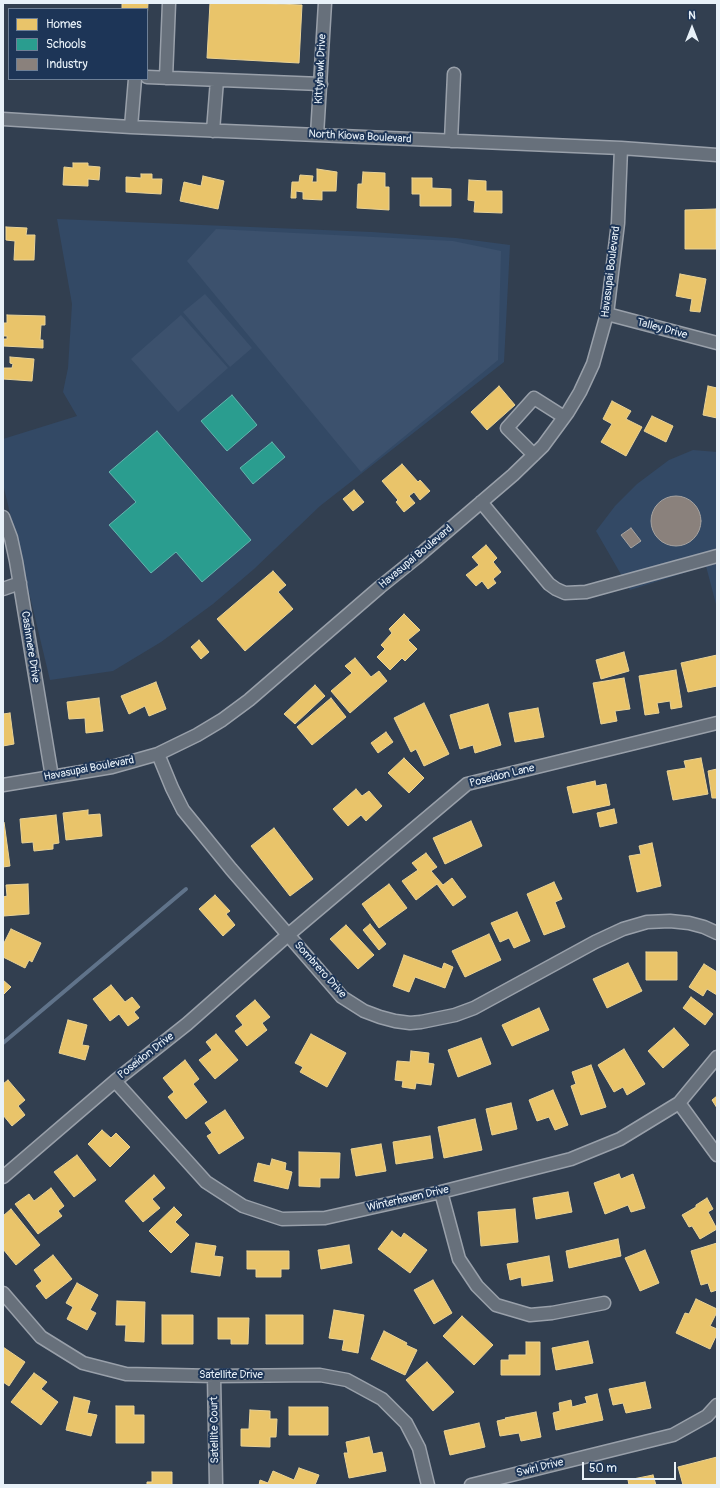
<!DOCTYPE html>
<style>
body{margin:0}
#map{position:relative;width:720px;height:1488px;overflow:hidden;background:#323f50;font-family:Pangolin,sans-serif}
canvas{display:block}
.frame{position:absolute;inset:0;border:4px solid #e8f1f8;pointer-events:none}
.legend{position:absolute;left:8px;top:8px;width:140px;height:72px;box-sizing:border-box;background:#1d3557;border:1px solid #6e8097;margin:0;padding:5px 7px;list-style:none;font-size:12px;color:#e8f1f8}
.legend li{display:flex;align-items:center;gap:8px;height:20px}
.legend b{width:20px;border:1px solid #6e8097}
.north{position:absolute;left:672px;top:8px;width:40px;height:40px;-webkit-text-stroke:3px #1d3557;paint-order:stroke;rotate:0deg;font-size:11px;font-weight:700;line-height:16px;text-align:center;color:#e8f1f8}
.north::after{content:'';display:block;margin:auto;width:14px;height:18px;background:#e8f1f8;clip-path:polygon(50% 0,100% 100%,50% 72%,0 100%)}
.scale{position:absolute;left:582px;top:1462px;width:94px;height:18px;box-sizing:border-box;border:2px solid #e8f1f8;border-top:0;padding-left:5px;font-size:12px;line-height:14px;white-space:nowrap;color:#e8f1f8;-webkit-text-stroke:3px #1d3557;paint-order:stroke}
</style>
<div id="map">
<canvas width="720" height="1488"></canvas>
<div class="frame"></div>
<ul class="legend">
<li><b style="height:11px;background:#e9c46a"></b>Homes</li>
<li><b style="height:11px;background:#2a9d8f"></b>Schools</li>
<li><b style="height:11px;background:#8a817c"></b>Industry</li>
</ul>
<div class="north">N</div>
<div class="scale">50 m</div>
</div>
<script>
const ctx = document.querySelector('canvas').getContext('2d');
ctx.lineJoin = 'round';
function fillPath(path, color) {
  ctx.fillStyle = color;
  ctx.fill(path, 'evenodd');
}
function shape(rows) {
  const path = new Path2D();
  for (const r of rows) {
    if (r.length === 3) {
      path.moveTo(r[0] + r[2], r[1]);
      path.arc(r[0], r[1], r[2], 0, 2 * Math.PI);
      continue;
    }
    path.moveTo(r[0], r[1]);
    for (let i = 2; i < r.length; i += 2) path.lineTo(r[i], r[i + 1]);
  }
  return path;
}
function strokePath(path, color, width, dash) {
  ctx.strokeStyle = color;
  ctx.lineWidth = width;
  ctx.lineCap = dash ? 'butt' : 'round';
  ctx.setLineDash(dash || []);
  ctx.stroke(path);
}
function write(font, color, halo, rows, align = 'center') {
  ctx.font = font + ' Pangolin,sans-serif';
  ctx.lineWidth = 4;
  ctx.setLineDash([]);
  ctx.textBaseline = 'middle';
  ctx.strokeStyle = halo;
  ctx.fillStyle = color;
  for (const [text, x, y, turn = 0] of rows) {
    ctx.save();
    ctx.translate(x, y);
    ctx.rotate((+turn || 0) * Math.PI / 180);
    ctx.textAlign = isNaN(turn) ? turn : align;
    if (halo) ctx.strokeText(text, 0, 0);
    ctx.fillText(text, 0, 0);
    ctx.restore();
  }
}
const built = shape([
 [57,219,372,232,456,238,510,245,504,362,320,506,254,569,213,604,161,642,113,671,50,680,3,484,3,439,77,416,63,392,68,368,72,304],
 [693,450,717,452,717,608,706,566,630,590,596,531,615,506,637,484,669,460]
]);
const green = shape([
 [216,229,453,241,501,251,498,360,361,472,187,261],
 [205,294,252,348,230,367,183,312],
 [181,315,228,368,178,412,131,359]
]);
const homes = shape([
 [122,3,148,3,147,21,147,9,122,9,122,3],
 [210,3,251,3,302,5,299,63,207,58,210,3],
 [73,163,88,163,88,166,100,167,99,180,88,179,88,186,63,185,64,167,73,168,73,163],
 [317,169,337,172,336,191,322,191,322,200,303,199,303,192,296,191,296,198,291,198,292,182,299,182,300,175,313,176,312,182,317,182,317,169],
 [363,172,385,173,385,187,389,187,389,210,357,208,358,184,362,184,363,172],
 [141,174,152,174,152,179,162,179,161,194,126,192,126,177,141,178,141,174],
 [203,176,224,181,218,209,180,201,184,182,201,186,203,176],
 [412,178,432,178,432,188,451,189,451,206,420,206,420,194,412,194,412,178],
 [469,180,486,181,486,191,502,191,502,213,474,212,475,201,468,200,469,180],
 [716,209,716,249,685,249,685,210,716,209],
 [6,227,27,228,26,235,35,235,34,260,14,260,15,241,6,240,6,227],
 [680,274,706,279,700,312,690,311,692,299,676,296,680,274],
 [7,315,45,316,45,325,41,325,40,340,43,340,43,348,3,346,3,339,7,339,7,336,4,336,4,323,7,323,7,315],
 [10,357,34,359,32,381,3,379,3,368,12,368,13,364,10,363,10,357],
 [499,386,515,405,487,430,471,412,499,386],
 [708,386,717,388,717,418,703,415,708,386],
 [612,401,631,411,626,419,642,427,626,456,601,442,612,424,603,419,612,401],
 [652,416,673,426,666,442,644,431,652,416],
 [402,464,418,482,420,480,430,491,420,500,414,492,409,496,415,503,404,512,396,502,398,500,382,481,402,464],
 [354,490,364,502,353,511,343,499,354,490],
 [486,545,497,558,493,562,501,572,493,579,496,583,488,589,482,581,476,586,466,575,479,565,472,557,486,545],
 [273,571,286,585,278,592,293,609,245,651,217,619,273,571],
 [404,614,420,630,408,640,417,649,405,661,402,658,390,670,377,657,385,649,381,645,392,633,389,629,404,614],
 [199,640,209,652,201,659,191,647,199,640],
 [624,652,629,671,601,679,596,660,624,652],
 [717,655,717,686,688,692,681,663,717,655],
 [355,658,371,677,379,671,387,681,350,713,331,691,352,673,345,666,355,658],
 [676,670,682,707,671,709,670,701,657,703,659,713,645,715,639,676,676,670],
 [624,678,630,709,615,711,617,721,601,724,593,683,624,678],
 [156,682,166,709,149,716,145,706,129,714,121,696,156,682],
 [315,685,325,696,295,724,284,714,315,685],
 [99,698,103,731,86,733,85,718,69,719,67,702,99,698],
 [331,698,346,717,312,745,297,727,331,698],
 [424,703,449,754,424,766,416,749,411,752,394,718,424,703],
 [488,704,501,745,475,753,473,745,460,749,450,715,488,704],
 [538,708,544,737,515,742,509,713,538,708],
 [10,713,14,744,3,746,3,714,10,713],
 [386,732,393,742,378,753,371,743,386,732],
 [404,758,424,778,409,793,388,773,404,758],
 [701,758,708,794,673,800,667,771,686,768,684,761,701,758],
 [717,769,717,798,712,798,708,771,717,769],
 [595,781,596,786,606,784,610,805,573,813,567,787,595,781],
 [356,789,362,796,369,791,382,806,366,821,361,815,348,826,333,809,356,789],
 [614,809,617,823,600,827,597,813,614,809],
 [88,810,88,815,100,814,102,836,66,840,63,813,88,810],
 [56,815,59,843,53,844,53,849,34,851,33,842,22,843,20,819,56,815],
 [471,821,482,846,445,864,433,838,471,821],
 [3,822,4,822,10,866,3,867,3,822],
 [274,828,313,879,290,896,251,846,274,828],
 [652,843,661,886,637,892,629,856,641,854,639,846,652,843],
 [426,853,437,867,431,871,443,885,452,878,466,897,453,906,437,884,416,900,402,881,418,870,412,863,426,853],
 [554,882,562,899,555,902,565,927,544,935,527,894,554,882],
 [28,884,29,914,4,916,3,897,7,896,6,885,28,884],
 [389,884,407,908,379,928,362,904,389,884],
 [215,895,230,911,226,914,235,925,223,936,199,909,215,895],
 [517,912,530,941,514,948,509,938,500,942,491,923,517,912],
 [370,924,386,944,379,950,363,930,370,924],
 [346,925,374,955,358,969,330,939,346,925],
 [11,929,41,943,32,962,29,960,25,968,3,957,3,945,11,929],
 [489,934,501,960,465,977,452,951,489,934],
 [646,952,677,952,677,980,646,980,646,952],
 [404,955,442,969,444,963,453,967,445,988,415,977,409,992,393,986,404,955],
 [628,963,642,991,607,1008,593,979,628,963],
 [704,964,717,972,717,995,707,989,703,996,689,987,704,964],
 [3,980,11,987,3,995,3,980],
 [111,985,125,1002,132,997,140,1007,134,1012,139,1018,128,1026,119,1014,110,1021,93,999,111,985],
 [691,997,713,1014,705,1025,683,1008,691,997],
 [255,1000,270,1017,262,1023,267,1030,247,1046,235,1031,243,1025,236,1016,255,1000],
 [539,1008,549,1030,512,1046,502,1025,539,1008],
 [68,1020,87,1025,82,1045,89,1046,85,1060,59,1053,68,1020],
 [674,1028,689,1045,663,1068,648,1051,674,1028],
 [216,1034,238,1060,215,1079,199,1060,212,1050,206,1042,216,1034],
 [311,1034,346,1053,327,1087,300,1072,303,1067,295,1063,311,1034],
 [481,1038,491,1064,458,1077,448,1050,481,1038],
 [624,1049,645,1084,627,1095,623,1087,614,1092,598,1065,624,1049],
 [411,1051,429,1053,428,1063,434,1064,431,1085,416,1083,415,1089,402,1087,403,1081,395,1080,397,1061,410,1062,411,1051],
 [185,1060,199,1079,193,1084,207,1102,186,1119,168,1097,174,1092,163,1078,185,1060],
 [591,1065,606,1107,581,1115,571,1086,576,1084,572,1072,591,1065],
 [8,1080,25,1100,18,1106,25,1115,12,1126,3,1115,3,1084,8,1080],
 [553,1090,568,1125,555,1130,549,1117,537,1121,529,1100,553,1090],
 [717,1096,717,1108,712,1100,717,1096],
 [511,1103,517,1129,492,1135,486,1109,511,1103],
 [225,1110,244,1138,219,1154,207,1136,212,1133,205,1123,225,1110],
 [475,1119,482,1150,444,1158,438,1127,475,1119],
 [102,1130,111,1138,116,1133,130,1147,110,1167,88,1144,102,1130],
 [430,1136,433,1158,396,1164,393,1142,430,1136],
 [381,1144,386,1171,356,1176,351,1149,381,1144],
 [299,1152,340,1153,339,1178,320,1178,320,1187,299,1186,299,1152],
 [77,1155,96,1180,74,1197,54,1172,77,1155],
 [272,1159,286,1163,285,1170,292,1172,288,1189,254,1181,258,1163,270,1166,272,1159],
 [619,1174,621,1179,633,1174,645,1208,631,1212,628,1205,605,1214,594,1183,619,1174],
 [154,1175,165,1188,152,1199,160,1208,143,1222,125,1201,154,1175],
 [51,1188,64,1206,58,1211,62,1216,38,1234,15,1204,29,1194,34,1201,51,1188],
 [568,1192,572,1212,536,1219,533,1198,568,1192],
 [707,1198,713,1209,708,1212,717,1229,700,1239,692,1226,689,1227,682,1215,696,1207,696,1205,707,1198],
 [174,1207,182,1215,175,1222,189,1235,171,1253,149,1231,174,1207],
 [11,1209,40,1245,16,1265,3,1249,3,1216,11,1209],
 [515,1209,518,1242,481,1246,478,1212,515,1209],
 [392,1231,401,1238,404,1233,427,1250,410,1273,378,1249,392,1231],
 [618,1239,621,1256,569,1268,566,1251,618,1239],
 [196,1243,216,1246,214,1256,223,1257,220,1276,191,1272,196,1243],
 [717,1243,717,1290,711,1292,708,1283,701,1285,691,1251,717,1243],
 [349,1245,352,1263,321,1269,318,1250,349,1245],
 [645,1250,659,1283,640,1291,625,1258,645,1250],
 [247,1251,289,1251,289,1269,281,1269,281,1277,256,1277,256,1269,247,1269,247,1251],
 [53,1255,72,1279,46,1299,36,1286,42,1281,34,1270,53,1255],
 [549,1256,553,1281,522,1286,521,1277,510,1280,507,1264,549,1256],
 [433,1280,452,1313,434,1324,414,1290,433,1280],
 [77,1283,98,1295,90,1310,96,1313,87,1330,67,1319,73,1307,66,1303,77,1283],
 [696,1299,717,1309,717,1312,710,1326,717,1329,717,1334,710,1349,676,1333,685,1313,689,1314,696,1299],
 [117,1301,145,1302,144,1342,125,1341,126,1325,116,1325,117,1301],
 [334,1310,364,1315,358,1353,342,1350,344,1340,329,1338,334,1310],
 [162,1315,193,1315,193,1344,162,1344,162,1315],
 [266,1315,303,1315,303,1344,266,1344,266,1315],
 [462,1316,493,1345,474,1365,443,1336,462,1316],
 [218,1318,249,1318,248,1344,231,1344,231,1339,218,1339,218,1318],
 [384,1331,407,1343,406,1345,417,1350,405,1375,371,1359,384,1331],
 [588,1341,593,1363,556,1370,552,1348,588,1341],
 [526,1342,540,1342,540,1375,501,1375,501,1360,509,1360,509,1355,526,1355,526,1342],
 [3,1347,25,1362,9,1386,3,1382,3,1347],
 [427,1362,454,1392,433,1411,406,1380,427,1362],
 [34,1373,47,1382,41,1389,58,1402,41,1425,11,1402,34,1373],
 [645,1382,651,1408,626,1413,623,1403,613,1405,609,1389,645,1382],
 [597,1394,603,1420,556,1430,553,1413,560,1411,559,1403,571,1400,572,1407,587,1403,585,1397,597,1394],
 [74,1397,90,1401,87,1413,97,1415,91,1436,66,1430,74,1397],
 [116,1406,134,1406,134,1415,144,1415,144,1443,116,1443,116,1406],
 [289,1407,328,1407,328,1435,289,1435,289,1407],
 [250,1410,270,1411,270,1419,277,1419,276,1437,270,1437,270,1447,241,1446,241,1429,249,1429,250,1410],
 [536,1412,541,1437,521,1441,519,1433,500,1436,497,1421,506,1419,505,1418,536,1412],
 [479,1423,485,1447,450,1455,444,1431,479,1423],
 [369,1437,373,1454,382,1452,386,1471,349,1478,344,1453,348,1453,346,1442,369,1437],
 [717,1457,717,1485,683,1485,678,1467,717,1457],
 [299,1468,319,1475,315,1485,259,1485,260,1480,268,1483,273,1471,294,1480,299,1468],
 [152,1472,172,1472,172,1485,147,1485,147,1482,152,1482,152,1472],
 [653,1475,656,1485,629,1485,628,1480,653,1475]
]);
const schools = shape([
 [232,395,257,425,227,451,201,421,232,395],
 [157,431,251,540,202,582,176,552,151,573,109,525,136,502,109,472,157,431],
 [272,442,285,457,253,484,240,468,272,442]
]);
const industry = shape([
 [676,521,25],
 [631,528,641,541,631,548,621,535,631,528]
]);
const stream = shape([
 [3,1043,186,889]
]);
const minor = shape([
 [147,77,321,84],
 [166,78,169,3],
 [3,119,131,127,621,148,717,155],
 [131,127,135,79],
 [213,131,217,80],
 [317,135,325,3],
 [451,141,454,74],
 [607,314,717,343],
 [534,455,507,428,534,398,564,417],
 [481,502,549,584,556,589,565,593,586,592,717,556],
 [3,517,11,538,16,561,52,777],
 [3,589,20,583],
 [158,754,172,788,183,810,231,869,342,997,364,1011,380,1017,395,1021,410,1023,421,1022,455,1015,474,1008,595,942,623,929,647,922,670,921,689,923,704,927,717,933],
 [3,785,112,767,158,754,197,735,222,720,249,700,380,587,416,558,513,475,543,446,568,412,580,392,593,364,607,314,618,223,621,148],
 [115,1081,206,1182,243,1206,282,1219,325,1218,441,1192,571,1159,620,1139,679,1103,717,1057],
 [679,1103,717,1155],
 [3,1177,115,1081,187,1024,288,935,467,784,717,723],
 [441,1192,459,1259,477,1286,496,1305,530,1315,552,1313,604,1303],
 [3,1293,41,1337,83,1363,126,1374,214,1376,320,1375,347,1380,382,1399,406,1423,419,1448,428,1485],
 [214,1376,216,1485],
 [471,1485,673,1435,707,1416,717,1405]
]);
const streetNames = [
 ["Kittyhawk Drive",321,69,-87],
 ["North Kiowa Boulevard",360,137,3],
 ["Havasupai Boulevard",611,272,-83],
 ["Talley Drive",662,329,15],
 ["Havasupai Boulevard",416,557,-40],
 ["Cashmere Drive",30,647,81],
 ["Havasupai Boulevard",89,769,-11],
 ["Poseidon Lane",502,776,-14],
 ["Sombrero Drive",320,970,48],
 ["Poseidon Drive",146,1056,-38],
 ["Winterhaven Drive",408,1199,-13],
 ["Satellite Drive",231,1375],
 ["Satellite Court",215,1430,-91],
 ["Swirl Drive",540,1468,-14]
];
fillPath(built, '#334965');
fillPath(green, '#3c516d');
fillPath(homes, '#e9c46a');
strokePath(homes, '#e9d295', 1);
fillPath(schools, '#2a9d8f');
strokePath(schools, '#63b6ae', 1);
fillPath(industry, '#8a817c');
strokePath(industry, '#a6a3a1', 1);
strokePath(stream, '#60738a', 4);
strokePath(minor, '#99a0aa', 15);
strokePath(minor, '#67707b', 12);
write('11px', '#e8f1f8', '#1d3557', streetNames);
</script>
